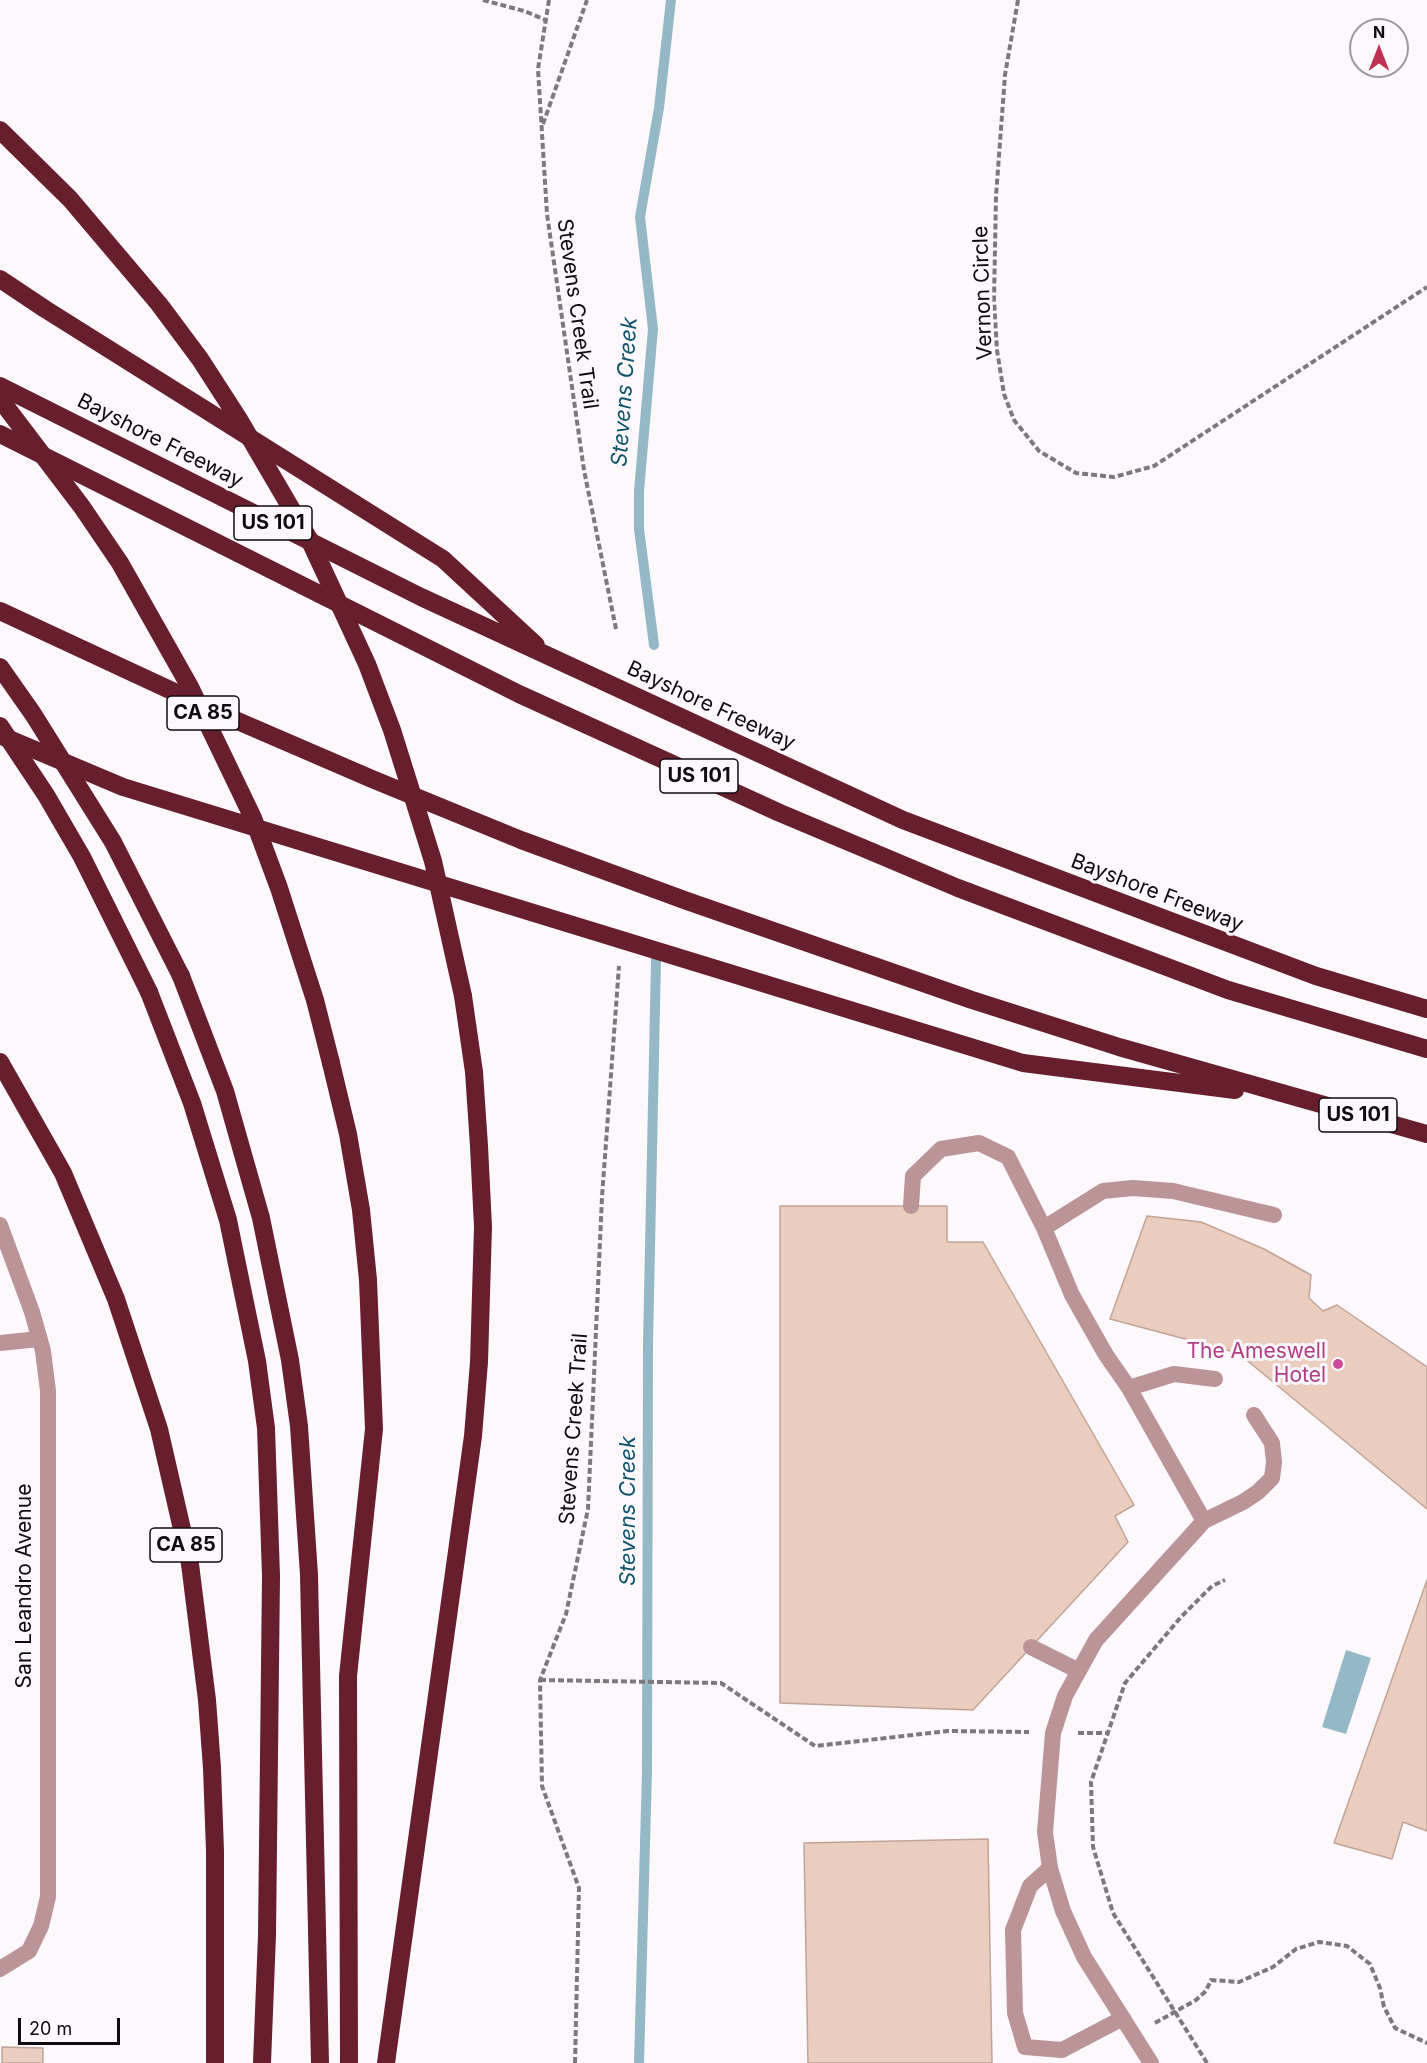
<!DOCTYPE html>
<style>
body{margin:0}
#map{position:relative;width:1427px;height:2063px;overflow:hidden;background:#fdf8fc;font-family:Inter,sans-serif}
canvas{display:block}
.north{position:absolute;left:1349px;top:18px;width:60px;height:60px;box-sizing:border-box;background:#fdf8fc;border:2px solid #9f999e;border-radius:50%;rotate:0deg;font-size:16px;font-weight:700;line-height:24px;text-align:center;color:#120a11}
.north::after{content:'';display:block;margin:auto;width:21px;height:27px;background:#c03053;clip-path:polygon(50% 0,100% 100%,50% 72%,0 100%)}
.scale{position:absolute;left:18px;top:2018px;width:102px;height:27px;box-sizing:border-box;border:3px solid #120a11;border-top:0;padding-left:8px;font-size:18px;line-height:21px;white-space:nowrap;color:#120a11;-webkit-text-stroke:4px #fdf8fc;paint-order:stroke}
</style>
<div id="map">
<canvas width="1427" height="2063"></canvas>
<div class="north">N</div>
<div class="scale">20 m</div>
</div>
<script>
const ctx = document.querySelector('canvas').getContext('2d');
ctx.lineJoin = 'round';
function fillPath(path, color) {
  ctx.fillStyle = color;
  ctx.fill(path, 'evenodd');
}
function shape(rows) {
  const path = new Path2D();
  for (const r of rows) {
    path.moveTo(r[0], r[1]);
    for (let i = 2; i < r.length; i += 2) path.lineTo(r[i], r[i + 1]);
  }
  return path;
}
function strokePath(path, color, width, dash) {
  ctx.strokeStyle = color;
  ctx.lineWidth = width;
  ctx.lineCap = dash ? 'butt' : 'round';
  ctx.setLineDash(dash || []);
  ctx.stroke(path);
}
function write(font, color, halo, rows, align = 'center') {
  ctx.font = font + ' Inter,sans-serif';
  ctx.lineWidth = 6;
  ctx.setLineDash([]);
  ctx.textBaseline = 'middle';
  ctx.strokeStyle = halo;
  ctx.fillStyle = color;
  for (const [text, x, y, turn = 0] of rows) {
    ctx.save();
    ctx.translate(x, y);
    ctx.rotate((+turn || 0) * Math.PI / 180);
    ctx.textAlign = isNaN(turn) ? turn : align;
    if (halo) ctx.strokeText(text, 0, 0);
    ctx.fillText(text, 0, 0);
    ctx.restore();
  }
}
const water = shape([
 [1346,1650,1371,1658,1346,1734,1322,1727]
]);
const stream = shape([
 [654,645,639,529,639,491,653,329,640,217,659,108,671,0],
 [639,2063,647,1771,648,1344,656,959]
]);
const building = shape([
 [780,1206,947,1206,947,1242,983,1242,1134,1505,1115,1516,1128,1542,973,1710,780,1703,780,1206],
 [1147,1216,1201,1222,1264,1249,1311,1275,1309,1298,1323,1311,1337,1305,1427,1367,1427,1509,1238,1353,1110,1319,1147,1216],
 [1427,1580,1427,1831,1403,1822,1392,1859,1334,1843,1427,1580],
 [988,1839,992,2063,808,2063,804,1843,988,1839],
 [2,2047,43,2048,43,2063,2,2063,2,2047]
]);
const path = shape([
 [483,0,524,11,546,20],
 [549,0,538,69,547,214,584,470,616,629],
 [1018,0,1005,75,996,196,994,300,997,350,1004,394,1014,420,1039,451,1076,473,1114,477,1154,466,1427,287],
 [543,124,587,0],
 [540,1680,721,1683,815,1746,948,1731,1029,1732],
 [1078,1733,1106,1733],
 [1155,2023,1196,2000,1206,1991,1211,1980,1239,1982,1273,1967,1296,1949,1319,1942,1347,1946,1370,1964,1380,1988,1384,2007,1395,2028,1427,2043],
 [575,2063,579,1888,542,1786,540,1680,566,1614,588,1509,602,1197,619,966],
 [1207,2063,1113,1913,1093,1847,1091,1782,1125,1683,1181,1617,1212,1586,1225,1580]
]);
const service = shape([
 [911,1206,913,1176,941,1149,979,1143,1008,1157,1044,1228,1072,1295,1106,1355,1129,1388,1204,1521],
 [1044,1228,1103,1191,1133,1188,1173,1191,1274,1215],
 [0,1343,39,1339],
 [1129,1388,1174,1374,1215,1379],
 [1031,1647,1079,1671],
 [1050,1868,1030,1886,1013,1930,1015,2013,1025,2047,1062,2050,1123,2018],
 [1151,2063,1084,1957,1063,1911,1050,1868,1045,1832,1053,1733,1065,1696,1096,1640,1204,1521,1243,1502,1258,1492,1272,1478,1274,1462,1272,1443,1254,1415]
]);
const minor = shape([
 [0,1225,32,1312,43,1351,48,1391,48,1897,41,1926,29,1951,0,1969]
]);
const motorway = shape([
 [0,279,45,309,443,559,536,645],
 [0,386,421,597,903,820,1316,976,1427,1009],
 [0,434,519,694,780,813,958,888,1228,990,1427,1049],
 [0,611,226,716,372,779,521,840,687,901,972,1000,1119,1047,1427,1134],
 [2,736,123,787,1023,1063,1235,1090],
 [181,976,225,1091,261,1218,290,1360,299,1426,309,1575,320,2063],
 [149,992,192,1103,228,1220,257,1361,266,1428,271,1576,267,1935,262,2063],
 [0,1062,63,1173,116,1299,159,1429,190,1564,207,1700,212,1768,215,1851,215,2063],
 [331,1063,348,1134,361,1210,368,1280,374,1429,348,1676,349,2063],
 [386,2063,473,1436,479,1362,483,1227,479,1146,474,1072,463,996]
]);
const motorwayBridge = shape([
 [0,130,70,199,159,304,200,359,240,421,309,539,367,664,392,730,433,861,463,996],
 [0,399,82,507,120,563,190,687,253,818,279,888,315,1000,331,1063],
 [0,667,33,714,113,842,181,976],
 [0,726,46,795,82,857,149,992]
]);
const markers = [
 [1338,1364,6,"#d1479c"]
];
const shields = [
 [273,523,78],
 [203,713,72],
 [699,776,78],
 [1358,1115,78],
 [186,1545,72]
];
const shieldNames = [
 ["US 101",273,523],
 ["CA 85",203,713],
 ["US 101",699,776],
 ["US 101",1358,1115],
 ["CA 85",186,1545]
];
const streetNames = [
 ["Vernon Circle",983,293,-92],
 ["Stevens Creek Trail",577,314,82],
 ["Bayshore Freeway",160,441,27],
 ["Bayshore Freeway",711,706,25],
 ["Bayshore Freeway",1157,893,21],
 ["Stevens Creek Trail",574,1429,-86],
 ["San Leandro Avenue",25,1586,-90]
];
const hotelNames = [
 ["The Ameswell",1326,1352],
 ["Hotel",1326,1376]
];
const waterNames = [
 ["Stevens Creek",625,392,-86],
 ["Stevens Creek",628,1511,-90]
];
fillPath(water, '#95b8c7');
strokePath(stream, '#95b8c7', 10);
fillPath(building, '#ebcdc0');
strokePath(building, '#c1a498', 1.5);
strokePath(path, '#7e777d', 4, [6, 3]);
strokePath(service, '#ba9497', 16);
strokePath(minor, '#ba9497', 16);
strokePath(motorway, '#681f2d', 18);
strokePath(motorwayBridge, '#681f2d', 18);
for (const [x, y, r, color] of markers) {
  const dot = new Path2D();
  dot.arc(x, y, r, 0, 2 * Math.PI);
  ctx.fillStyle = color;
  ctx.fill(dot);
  strokePath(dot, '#fdf8fc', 2);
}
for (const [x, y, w] of shields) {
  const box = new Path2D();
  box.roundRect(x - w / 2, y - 17, w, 34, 4.5);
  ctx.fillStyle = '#fdf8fc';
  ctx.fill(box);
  strokePath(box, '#120a11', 1.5);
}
write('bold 20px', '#120a11', null, shieldNames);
write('21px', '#120a11', '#fdf8fc', streetNames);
write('21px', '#b23c85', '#fdf8fc', hotelNames, 'right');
write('italic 22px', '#11546b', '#fdf8fc', waterNames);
</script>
